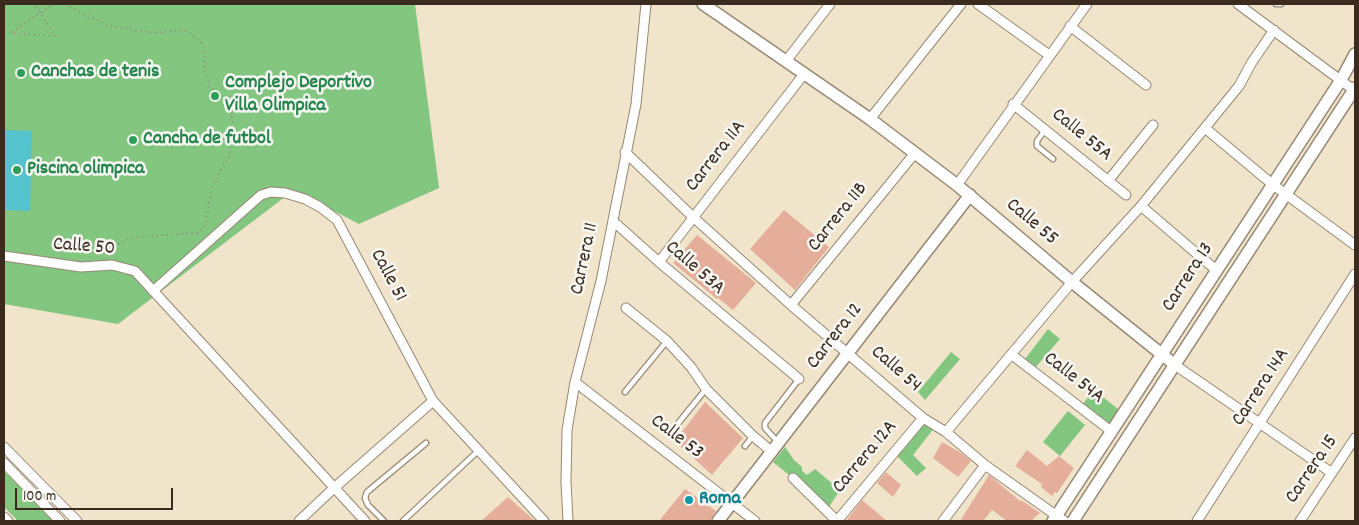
<!DOCTYPE html>
<style>
body{margin:0}
#map{position:relative;width:1359px;height:525px;overflow:hidden;background:#f0e4ca;font-family:Dekko,sans-serif}
canvas{display:block}
.frame{position:absolute;inset:0;border:5px solid #3b2a1e;pointer-events:none}
.scale{position:absolute;left:15px;top:488px;width:158px;height:22px;box-sizing:border-box;border:2px solid #3b2a1e;border-top:0;padding-left:6px;font-size:15px;line-height:18px;white-space:nowrap;color:#3b2a1e;-webkit-text-stroke:4px #f6f6f2;paint-order:stroke}
</style>
<div id="map">
<canvas width="1359" height="525"></canvas>
<div class="frame"></div>
<div class="scale">100 m</div>
</div>
<script>
const ctx = document.querySelector('canvas').getContext('2d');
ctx.lineJoin = 'round';
function fillPath(path, color) {
  ctx.fillStyle = color;
  ctx.fill(path, 'evenodd');
}
function shape(rows) {
  const path = new Path2D();
  for (const r of rows) {
    path.moveTo(r[0], r[1]);
    for (let i = 2; i < r.length; i += 2) path.lineTo(r[i], r[i + 1]);
  }
  return path;
}
function strokePath(path, color, width, dash) {
  ctx.strokeStyle = color;
  ctx.lineWidth = width;
  ctx.lineCap = dash ? 'butt' : 'round';
  ctx.setLineDash(dash || []);
  ctx.stroke(path);
}
function write(font, color, halo, rows, align = 'center') {
  ctx.font = font + ' Dekko,sans-serif';
  ctx.lineWidth = 5;
  ctx.setLineDash([]);
  ctx.textBaseline = 'middle';
  ctx.strokeStyle = halo;
  ctx.fillStyle = color;
  for (const [text, x, y, turn = 0] of rows) {
    ctx.save();
    ctx.translate(x, y);
    ctx.rotate((+turn || 0) * Math.PI / 180);
    ctx.textAlign = isNaN(turn) ? turn : align;
    if (halo) ctx.strokeText(text, 0, 0);
    ctx.fillText(text, 0, 0);
    ctx.restore();
  }
}
const green = shape([
 [4,4,415,4,439,188,359,224,294,190,118,324,4,304],
 [1048,329,1060,339,1035,368,1025,359],
 [951,352,960,359,925,400,918,392],
 [1094,390,1118,409,1108,426,1082,405],
 [1068,411,1085,425,1060,456,1043,442],
 [922,413,935,427,913,455,926,468,917,476,892,451],
 [785,447,794,460,802,467,802,471,807,475,815,469,840,490,829,507,773,462],
 [4,471,56,521,18,521,4,507]
]);
const water = shape([
 [4,130,32,131,30,211,4,210]
]);
const building = shape([
 [784,210,829,247,795,290,750,249],
 [697,235,756,283,733,310,718,298,717,299,705,289,673,263],
 [705,402,743,438,712,475,675,441],
 [942,442,961,453,971,461,958,477,933,458],
 [1027,450,1047,466,1059,456,1074,468,1057,493,1055,492,1052,496,1041,487,1042,484,1015,466],
 [886,472,901,485,893,497,877,483],
 [989,475,1020,501,1021,500,1040,513,1031,521,1007,521,992,510,983,521,960,521],
 [685,489,716,511,710,521,659,521],
 [508,497,535,521,481,521],
 [862,500,887,521,846,521]
]);
const path = shape([
 [66,4,85,15,114,27,154,33,181,30,189,32,203,44,205,53,204,65,209,86,223,98,231,112,233,125,229,158,221,169,212,188,205,226,198,233,145,236,128,239,97,256],
 [12,32,53,4],
 [4,33,55,36,34,4]
]);
const service = shape([
 [1276,4,1281,4],
 [1045,130,1037,141,1037,146,1053,159],
 [625,392,667,341],
 [675,427,706,389],
 [777,441,765,428,765,423,799,379],
 [745,446,753,436],
 [384,521,368,505,365,498,367,492,426,443],
 [403,521,478,451]
]);
const minor = shape([
 [978,4,1049,55],
 [1238,4,1355,91],
 [1070,26,1146,85],
 [786,61,830,4],
 [1013,104,1126,195],
 [870,119,961,4],
 [1205,128,1272,184,1355,245],
 [625,152,693,217,791,305,923,418,946,432,985,465,1064,521],
 [1108,181,1153,125],
 [957,185,1087,4],
 [1141,206,1216,270],
 [613,221,659,262,799,379],
 [4,256,81,267,112,265,135,271,365,521],
 [659,262,804,74],
 [153,291,261,195,271,192,285,193,305,199,320,207,337,220,433,401,544,521],
 [791,305,915,153],
 [626,308,667,341,691,367,706,389,753,436,771,451],
 [1012,355,1111,431],
 [1175,365,1332,473],
 [575,382,755,521],
 [946,432,1072,282,1141,206,1239,86,1252,62,1274,30],
 [4,447,77,521],
 [4,463,60,521],
 [793,478,837,521],
 [4,517,8,521],
 [299,521,334,488,433,401],
 [568,521,566,482,567,430,575,382,601,281,636,104,646,4],
 [837,521,923,418],
 [943,521,985,465],
 [1197,521,1355,274],
 [1300,521,1355,438]
]);
const tertiary = shape([
 [703,4,870,119,957,185,1072,282,1175,365],
 [718,521,970,195],
 [1053,521,1341,80,1355,54],
 [1073,521,1355,88]
]);
const markers = [
 [21,73,5,"#2e9e5b"],
 [215,96,5,"#2e9e5b"],
 [133,140,5,"#2e9e5b"],
 [17,170,5,"#2e9e5b"],
 [689,500,5,"#0f9aa8"]
];
const leisureNames = [
 ["Canchas de tenis",31,73],
 ["Complejo Deportivo",225,84],
 ["Villa Olimpica",225,107],
 ["Cancha de futbol",143,140],
 ["Piscina olimpica",27,170]
];
const streetNames = [
 ["Calle 55A",1081,136,39],
 ["Carrera 11A",717,157,-52],
 ["Carrera 11B",839,218,-51],
 ["Calle 55",1031,223,40],
 ["Calle 50",84,248,4],
 ["Carrera 11",586,259,-78],
 ["Calle 53A",694,269,41],
 ["Calle 51",387,276,62],
 ["Carrera 13",1189,278,-57],
 ["Carrera 12",836,337,-52],
 ["Calle 54",895,370,41],
 ["Calle 54A",1073,379,38],
 ["Carrera 14A",1262,388,-57],
 ["Calle 53",676,438,37],
 ["Carrera 12A",866,458,-50],
 ["Carrera 15",1313,470,-56]
];
const cultureNames = [
 ["Roma",699,500]
];
fillPath(green, '#82c680');
fillPath(water, '#55c3cd');
fillPath(building, '#e4ae9a');
strokePath(service, '#968774', 7);
strokePath(minor, '#968774', 11);
strokePath(tertiary, '#968774', 14);
strokePath(path, '#968774', 2, [1, 4]);
strokePath(service, '#fff', 4.5);
strokePath(minor, '#fff', 9);
strokePath(tertiary, '#fff', 11);
for (const [x, y, r, color] of markers) {
  const dot = new Path2D();
  dot.arc(x, y, r, 0, 2 * Math.PI);
  ctx.fillStyle = color;
  ctx.fill(dot);
  strokePath(dot, '#f6f6f2', 2);
}
write('bold 20px', '#27864d', '#f6f6f2', leisureNames, 'left');
write('20px', '#3b2a1e', '#f6f6f2', streetNames);
write('bold 20px', '#0d838f', '#f6f6f2', cultureNames, 'left');
</script>
